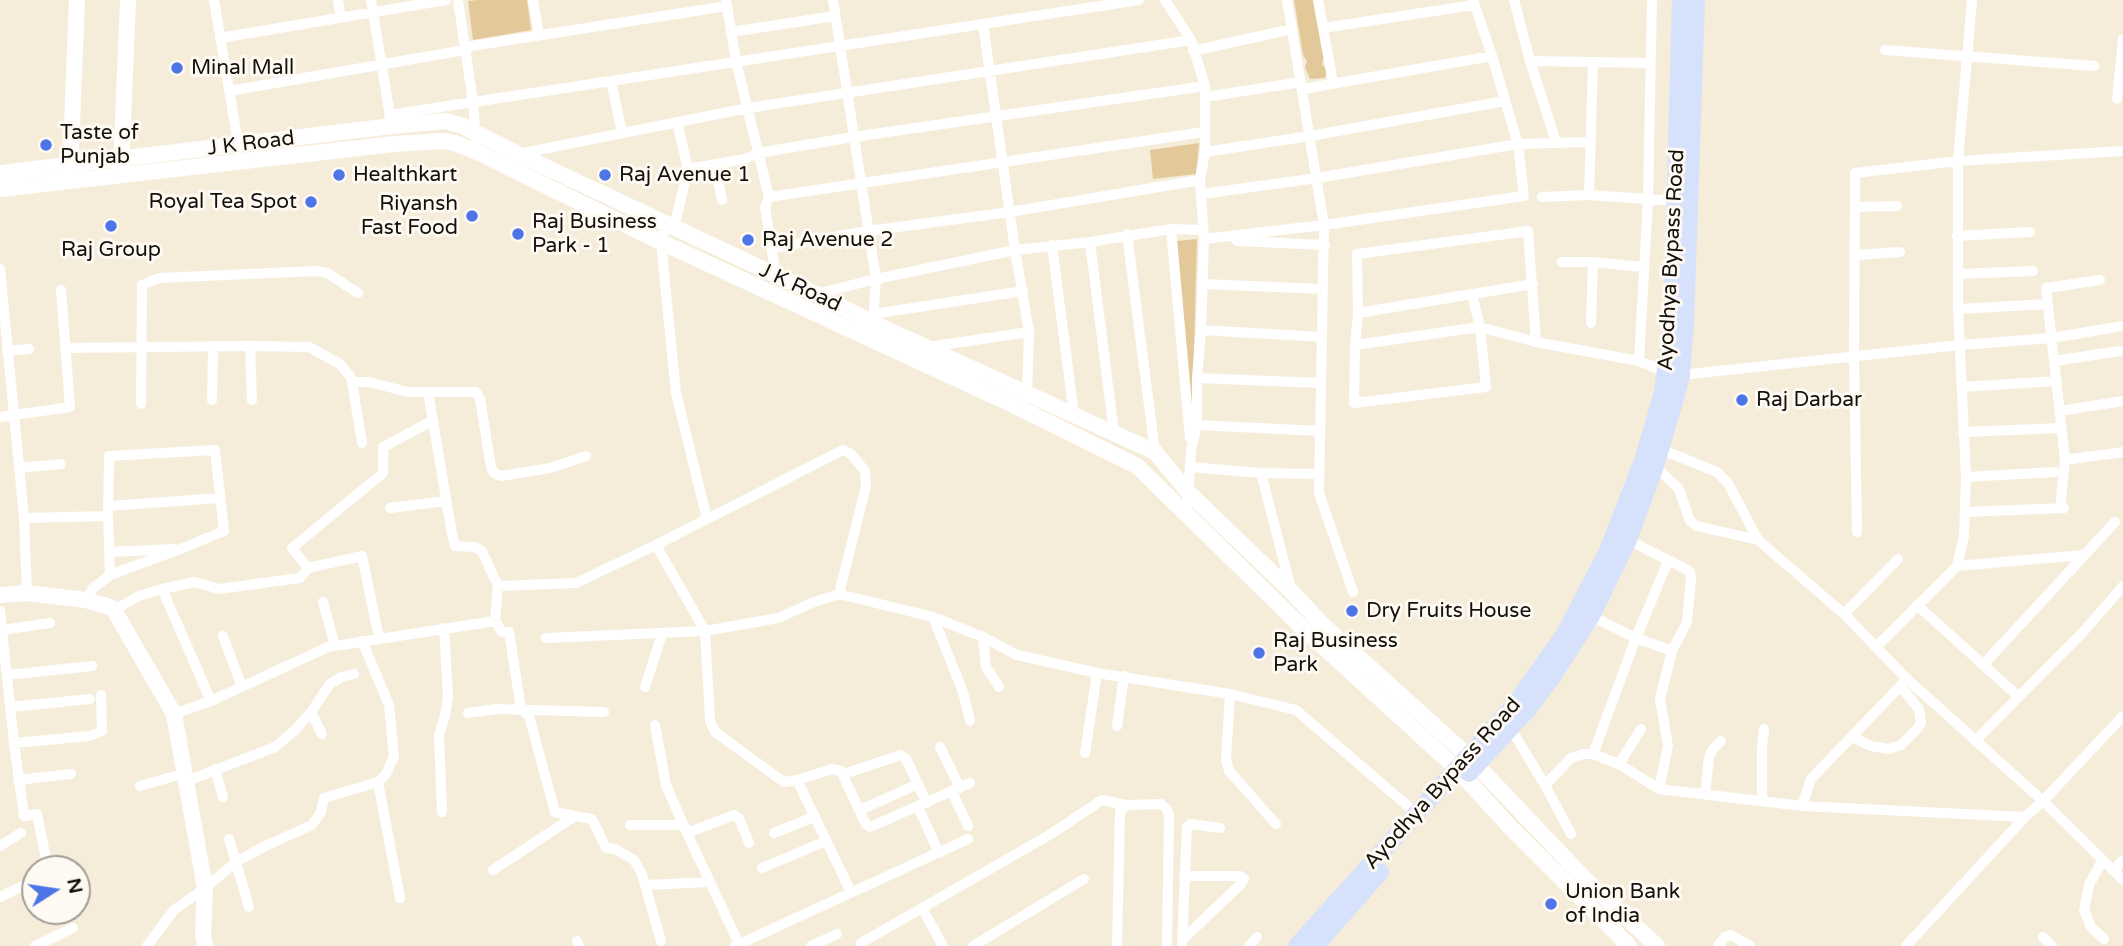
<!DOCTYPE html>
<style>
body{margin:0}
#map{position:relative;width:2123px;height:946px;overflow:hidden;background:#f6ecda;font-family:"Varela Round",sans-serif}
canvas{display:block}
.north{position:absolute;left:21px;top:855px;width:70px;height:70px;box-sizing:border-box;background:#fefaf3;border:2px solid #a09d96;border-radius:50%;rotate:78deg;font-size:19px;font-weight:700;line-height:28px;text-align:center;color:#14110b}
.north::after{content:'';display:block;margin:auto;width:24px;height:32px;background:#4d75e8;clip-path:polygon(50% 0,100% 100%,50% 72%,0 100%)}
</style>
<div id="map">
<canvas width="2123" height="946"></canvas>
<div class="north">N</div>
</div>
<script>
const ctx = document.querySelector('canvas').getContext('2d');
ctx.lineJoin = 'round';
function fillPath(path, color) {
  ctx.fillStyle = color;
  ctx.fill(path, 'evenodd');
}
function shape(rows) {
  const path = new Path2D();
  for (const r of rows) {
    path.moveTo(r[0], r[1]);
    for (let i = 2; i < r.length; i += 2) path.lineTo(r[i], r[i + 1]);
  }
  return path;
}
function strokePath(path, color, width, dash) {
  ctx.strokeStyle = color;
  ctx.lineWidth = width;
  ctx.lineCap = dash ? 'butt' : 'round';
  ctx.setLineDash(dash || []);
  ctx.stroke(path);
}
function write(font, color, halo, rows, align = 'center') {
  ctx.font = font + ' "Varela Round",sans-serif';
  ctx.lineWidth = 6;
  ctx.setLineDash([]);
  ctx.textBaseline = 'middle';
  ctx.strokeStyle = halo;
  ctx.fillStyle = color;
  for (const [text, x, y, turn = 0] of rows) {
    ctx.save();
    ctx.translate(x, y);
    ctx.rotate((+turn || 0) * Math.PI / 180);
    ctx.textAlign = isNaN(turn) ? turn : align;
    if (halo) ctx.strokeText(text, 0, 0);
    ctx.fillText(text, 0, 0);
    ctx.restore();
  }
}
const green = shape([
 [478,0,527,0,531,30,473,40,468,1],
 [1294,0,1314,0,1325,54,1322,64,1327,70,1325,78,1310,79,1305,67,1307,61,1303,55],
 [1199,143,1196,174,1153,179,1150,150],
 [1197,239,1192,417,1177,241]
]);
const street = shape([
 [214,0,239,149],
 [338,0,341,18],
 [371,0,391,122],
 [458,0,473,102,477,152],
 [533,0,539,35],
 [726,0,736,61,769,197,765,207,776,276],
 [833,0,876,279,873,323],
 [1165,0,1191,40,1205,86,1205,152,1200,180,1204,239,1201,330,1197,378,1197,425,1191,450,1187,513],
 [1287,0,1324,225,1319,493,1353,592],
 [1318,0,1333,83],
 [1514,0,1530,61,1556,142],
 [983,24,1015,250,1029,332,1027,394],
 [1323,28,1474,5],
 [731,32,835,16],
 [220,38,446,0],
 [465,47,727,6],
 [1885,50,2094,66],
 [1193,51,1292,29],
 [1530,61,1650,63],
 [611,81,622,133],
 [1303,89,1492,56],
 [229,91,465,50],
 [1205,97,1301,82],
 [2117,99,2123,39],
 [389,115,1139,0],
 [1205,152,1310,136,1505,101],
 [518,154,748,108,1191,40],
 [715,164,722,200],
 [688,169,745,159,758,153,853,137,1205,86],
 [1202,194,1317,178,1518,144,1589,142],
 [1589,195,1593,62],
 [769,197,1204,132],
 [1542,197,1589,195,1677,201],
 [1855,207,1897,206],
 [666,225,661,242,676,393,707,519],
 [674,228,688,169,677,122],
 [1171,229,1190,438],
 [1127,234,1155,452],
 [1957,236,2030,232],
 [1204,239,1324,225,1524,196,1518,144,1492,56,1473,0],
 [1237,241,1325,245],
 [1090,242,1114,433],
 [1052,245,1074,415],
 [772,248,868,231,1010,212,1200,180],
 [1854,255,1900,252],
 [1562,262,1593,262,1643,267],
 [0,269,24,518,27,593],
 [1959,274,2033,271],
 [1202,284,1323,289],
 [816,294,876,279,1015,250,1090,242,1171,229,1203,230],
 [1472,295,1480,327,1486,387,1354,403,1355,345,1358,313,1357,254,1528,231,1536,342],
 [1958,309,2048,304],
 [1358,313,1533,284],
 [873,314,1023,291],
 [1591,323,1593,262],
 [1201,330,1322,337],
 [1355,345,1480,327,1536,342,1639,361,1666,372,1681,375,1960,345,2052,338,2123,326],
 [250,346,309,347,340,364,350,376,352,382,362,443],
 [928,347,1029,332],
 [65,348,250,346,252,400],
 [7,351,29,349],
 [1639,361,1648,198,1652,0],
 [2054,361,2120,351],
 [1197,378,1321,383],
 [352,382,369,382,408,392,476,392,480,399,491,467,494,473,501,476,550,468,586,456],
 [1962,387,2057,381],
 [212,400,213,346],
 [141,404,142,285,159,278,317,271,327,273,358,293],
 [2060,411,2123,401],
 [0,417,70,407,61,290],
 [1197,425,1319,431],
 [1963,432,2062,428],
 [1660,449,1717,472,1728,483,1758,540,1844,614,1907,679,2043,801,2123,880],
 [2065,460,2123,452],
 [1655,466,1679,489,1690,521,1697,526,1758,540],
 [1191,467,1261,473,1318,474],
 [19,468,61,464],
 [1261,473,1291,589],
 [1966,477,2055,472],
 [109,506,220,498],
 [390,508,446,501],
 [2060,508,2065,460,2046,288,2100,280],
 [1966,512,2064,508],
 [24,518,108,516],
 [1857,532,1854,355,1855,173,1958,161,2123,151],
 [1628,540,1684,568,1690,572,1691,579,1687,622,1672,651,1660,699,1668,746,1659,789],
 [656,545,705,631,710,721,715,732,784,782,797,780,832,769,841,771,865,823,870,827,970,783],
 [110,552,173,549],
 [1957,566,2084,555],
 [308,568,292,548,383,473,383,447,432,421],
 [498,586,576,583,656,545,843,450,851,454,865,471,866,486,839,594],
 [162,589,211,701],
 [86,600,92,589,110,575,183,548,224,531,215,450,109,456,108,516,110,575],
 [323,602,335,646],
 [1917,605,2018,696],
 [114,610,139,596,162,589,195,582,219,589,300,578,308,568,362,556,379,638],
 [0,611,14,743,24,816,37,814,47,864,46,869],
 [1844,614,1898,559],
 [1591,616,1636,638,1672,651],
 [933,617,963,692,970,721],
 [495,621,502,632,509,632,521,709,529,716,555,812,575,816],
 [2,630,50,623],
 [223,636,242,687],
 [983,637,986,667,999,687],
 [546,638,705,631,778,618,814,602,839,594,933,617,983,637,1017,655,1097,673,1230,694,1296,710,1417,814],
 [1876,647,1957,566,1964,536,1966,477,1958,309,1958,161,1972,0],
 [1983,665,2115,522],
 [7,675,92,666],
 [645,687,662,634],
 [1230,694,1226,760,1229,771,1276,824],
 [11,707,90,699],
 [311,712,322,734],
 [468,713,496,709,604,712],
 [174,714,211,701,328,647,495,621,498,586,482,551,474,547,455,546,452,534,428,392],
 [655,725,666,785,687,833,734,815,739,818,749,843],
 [1117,726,1124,676],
 [1511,729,1545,785,1571,834],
 [1852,737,1871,746,1889,749,1901,745,1917,729,1921,723,1919,709,1900,686],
 [1975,741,2084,631,2123,586],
 [14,743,90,736,102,731,101,695],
 [940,747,960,788],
 [1085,753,1097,673],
 [1593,754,1636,638,1668,561],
 [1619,764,1641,729],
 [215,769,223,797],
 [844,774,901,755,906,759,927,803],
 [18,780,71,774],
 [797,780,851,892],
 [187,781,275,747,295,730,311,712,330,684,341,677,354,674],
 [378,782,400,898],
 [1545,785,1571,758,1583,754,1593,754,1619,764,1659,789,1802,806,2025,817],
 [140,786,186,773],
 [952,792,968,826],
 [1705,793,1709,758,1713,749,1721,741],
 [1762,799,1762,747,1764,729],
 [1802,806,1811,779,1907,679],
 [918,807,939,853],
 [860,810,918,784],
 [442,812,439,735,445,716,448,697,444,628],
 [630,825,684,825],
 [687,833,739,944],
 [774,833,814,817],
 [229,839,249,907],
 [0,846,21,833],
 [2102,861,2089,885,2084,910,2091,927,2104,939],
 [762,868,826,841],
 [493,870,575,816,592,819,606,848,615,849,634,860,642,874,661,941],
 [2113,871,2123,860],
 [646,885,710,882],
 [0,897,35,880],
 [922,908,943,946],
 [2043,937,2052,946],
 [1182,940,1241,884,1244,879,1240,876,1184,876],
 [577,941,579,946],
 [861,943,1051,834,1102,800,1126,805],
 [35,946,73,928],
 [147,946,174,910,205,888,236,862,265,846,312,825,321,812,324,798,378,782,386,774,394,757,389,705,362,641],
 [735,946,968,839],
 [811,946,837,934],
 [973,946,1084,879],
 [1117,946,1120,811,1126,805,1161,804,1167,809,1169,816,1167,946],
 [1182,946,1187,827,1191,824,1220,828],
 [1249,946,1257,937],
 [1718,946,1725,937,1731,935,1750,946],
 [1906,946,2025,817,2043,801,2123,716]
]);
const secondary = shape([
 [121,169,128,0],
 [0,173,392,126,445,121,463,126,518,154,816,294,873,323,1155,452,1189,493,1292,592,1323,625,1469,757,1583,877,1657,946],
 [70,175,77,0],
 [0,189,394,144,443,141,455,143,477,152,661,242,1009,403,1137,466,1304,629,1457,769,1509,826,1629,946],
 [0,595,27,593,86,600,110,607,114,610,174,714,205,888,203,934,205,946]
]);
const primary = shape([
 [1469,773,1527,710,1552,677,1591,616,1628,540,1655,466,1676,395,1681,375,1685,324,1696,0],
 [1297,946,1517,702,1565,634,1608,551,1644,458,1663,392,1672,323,1681,0],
 [1315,946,1380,872]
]);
const markers = [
 [177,68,7,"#4d75e8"],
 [46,145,7,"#4d75e8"],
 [339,175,7,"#4d75e8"],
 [605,175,7,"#4d75e8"],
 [311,202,7,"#4d75e8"],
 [472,216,7,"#4d75e8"],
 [111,226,7,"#4d75e8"],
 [518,234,7,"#4d75e8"],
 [748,240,7,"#4d75e8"],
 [1742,400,7,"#4d75e8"],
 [1352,611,7,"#4d75e8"],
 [1259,653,7,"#4d75e8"],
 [1551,904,7,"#4d75e8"]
];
const poiNames = [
 ["Minal Mall",191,68],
 ["Taste of",60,133],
 ["Punjab",60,157],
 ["Healthkart",353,175],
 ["Raj Avenue 1",619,175],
 ["Royal Tea Spot",297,202,"right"],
 ["Riyansh",458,204,"right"],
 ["Fast Food",458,228,"right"],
 ["Raj Business",532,222],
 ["Park - 1",532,246],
 ["Raj Avenue 2",762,240],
 ["Raj Group",111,250,"center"],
 ["Raj Darbar",1756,400],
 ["Dry Fruits House",1366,611],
 ["Raj Business",1273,641],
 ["Park",1273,665],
 ["Union Bank",1565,892],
 ["of India",1565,916]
];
const streetNames = [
 ["J K Road",251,144,-7],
 ["Ayodhya Bypass Road",1672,260,-87],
 ["J K Road",800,288,25],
 ["Ayodhya Bypass Road",1443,784,-48]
];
fillPath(green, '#e3c99a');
strokePath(street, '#fff', 10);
strokePath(secondary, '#fff', 16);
strokePath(primary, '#d6e1fb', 18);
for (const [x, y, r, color] of markers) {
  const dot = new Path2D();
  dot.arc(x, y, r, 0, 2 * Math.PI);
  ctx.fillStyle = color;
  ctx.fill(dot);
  strokePath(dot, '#fefaf3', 2.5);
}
write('21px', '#14110b', '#fefaf3', poiNames, 'left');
write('21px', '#14110b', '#fefaf3', streetNames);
</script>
